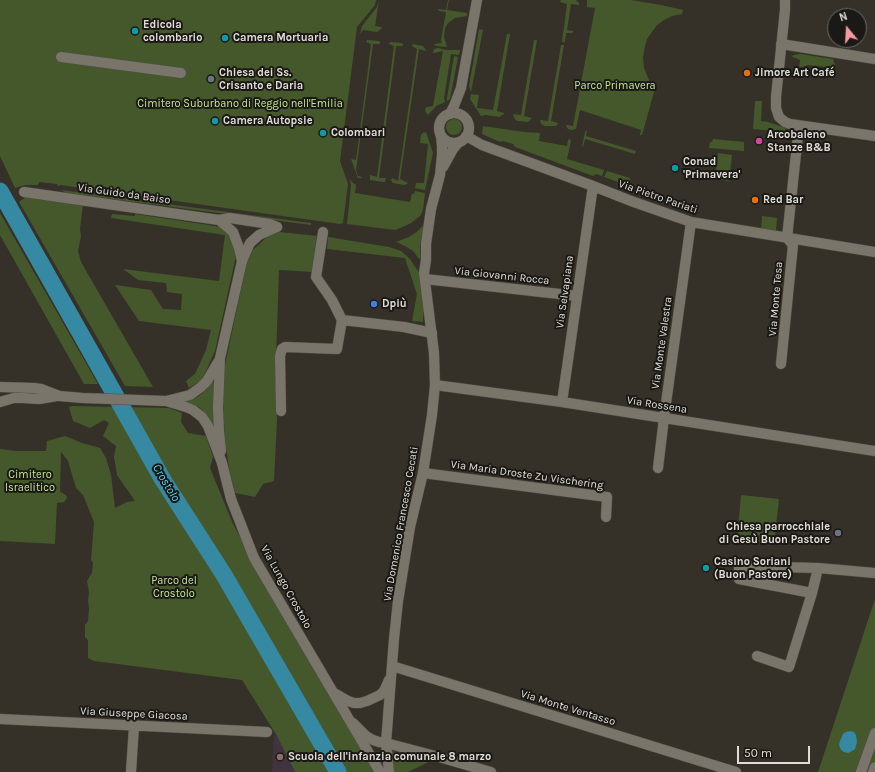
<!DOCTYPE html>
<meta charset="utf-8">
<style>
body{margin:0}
#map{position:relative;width:875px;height:772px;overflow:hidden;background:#353128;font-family:Karla,sans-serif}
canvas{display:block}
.north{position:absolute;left:827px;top:8px;width:40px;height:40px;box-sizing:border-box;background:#1b1915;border:1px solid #6a6763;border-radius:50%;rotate:342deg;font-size:11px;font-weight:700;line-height:16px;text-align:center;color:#e0ddd7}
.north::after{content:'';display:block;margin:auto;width:14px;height:18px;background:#f49aa1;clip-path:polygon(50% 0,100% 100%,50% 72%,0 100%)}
.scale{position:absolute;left:737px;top:746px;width:73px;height:18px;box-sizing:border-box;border:2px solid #e0ddd7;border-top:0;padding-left:5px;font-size:12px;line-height:14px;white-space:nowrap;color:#e0ddd7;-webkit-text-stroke:3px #1b1915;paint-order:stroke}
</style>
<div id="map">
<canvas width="875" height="772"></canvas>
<div class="north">N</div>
<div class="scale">50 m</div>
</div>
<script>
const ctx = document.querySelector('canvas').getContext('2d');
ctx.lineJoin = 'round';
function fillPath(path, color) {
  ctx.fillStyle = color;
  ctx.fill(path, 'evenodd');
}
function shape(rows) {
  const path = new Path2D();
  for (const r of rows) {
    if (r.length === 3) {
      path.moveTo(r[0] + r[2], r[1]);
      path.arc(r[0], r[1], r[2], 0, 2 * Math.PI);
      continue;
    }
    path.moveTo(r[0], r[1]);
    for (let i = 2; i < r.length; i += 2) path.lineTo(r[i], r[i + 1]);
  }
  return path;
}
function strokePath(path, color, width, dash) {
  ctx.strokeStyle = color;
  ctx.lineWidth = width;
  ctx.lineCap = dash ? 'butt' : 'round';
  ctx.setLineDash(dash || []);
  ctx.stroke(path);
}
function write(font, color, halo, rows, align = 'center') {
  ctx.font = font + ' Karla,sans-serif';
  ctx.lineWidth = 4;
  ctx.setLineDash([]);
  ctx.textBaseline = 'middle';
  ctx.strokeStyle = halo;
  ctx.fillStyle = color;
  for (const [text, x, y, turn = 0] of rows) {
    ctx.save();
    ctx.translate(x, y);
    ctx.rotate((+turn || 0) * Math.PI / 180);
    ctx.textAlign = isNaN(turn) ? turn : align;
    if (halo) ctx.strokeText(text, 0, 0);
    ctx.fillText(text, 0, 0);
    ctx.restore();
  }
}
const education = shape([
 [274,735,277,736,295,772,272,772]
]);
const green = shape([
 [0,0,376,0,375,5,357,27,340,161,348,184,343,223,340,224,333,223,61,185,58,186,57,184,39,182,38,185,25,185,15,188,0,156],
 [379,0,375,26,382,27,381,29,377,32,363,30,360,34,362,26,377,7],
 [448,0,449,0,447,10,467,13,467,16,455,18,448,23,445,28,444,37,447,47,436,46,434,44,442,43,441,40,446,12,439,11,438,10,439,9,446,10],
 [561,0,576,0,579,3,579,5,571,4,567,30,573,31,573,32,572,33,566,33,565,42,562,42,567,4,560,2],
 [587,0,631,0,661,5,683,10,682,14,672,16,664,20,657,25,647,39,645,46,643,57,644,68,649,80,655,88,656,88,654,92,642,135,640,135,641,130,580,110,576,129,571,130,568,129,566,126,566,125,573,126,595,8,587,7],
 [479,29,483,30,471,92,469,86],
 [507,34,510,34,497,111,504,113,504,114,499,117,486,115,481,116,470,99,471,94,479,95,477,108,493,110],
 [367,40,379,41,380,42,380,44,373,44,356,170,358,176,362,177,361,178,358,178,351,159,356,160,367,77,371,44,366,42],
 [534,40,537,40,524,116,532,118,529,121,527,122,517,121,514,118,513,114,521,115],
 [390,42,402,43,403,45,403,46,396,46,379,178,386,178,385,182,383,182,370,180,370,175,377,177,394,46,389,44],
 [413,44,423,46,426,50,426,51,419,49,400,179,408,183,407,184,404,185,393,183,391,180,392,178,398,181,417,49,412,46],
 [561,45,564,45,551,121,558,123,558,124,556,126,545,126,541,124,540,120,548,121],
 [438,48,446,50,460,50,459,55,451,54,444,98,445,102,436,106,428,115,425,111,426,107,433,106,443,51,433,53,434,49],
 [800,54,833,59,836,68,808,65,803,67,799,67,800,60,793,57,792,56,794,55],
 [454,56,458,57,450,99,447,101,447,98],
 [755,101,762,101,761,121,768,122,786,128,785,132,753,129],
 [454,127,8],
 [483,126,524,132,540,133,539,141,567,146,568,140,570,139,571,141,567,159,604,170,602,176,596,174,593,176,515,147,513,144,503,141,500,142,482,134],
 [587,130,586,136,636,151,635,154,585,139,583,147,582,146,585,132],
 [426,132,433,153,425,190,415,188,416,183,424,183,428,144,420,143,421,135,423,133],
 [713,139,744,142,744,151,709,148,710,142,712,142],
 [718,153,732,155,729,181,715,179],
 [607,171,630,178,629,184,626,186,620,185,618,182,604,177],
 [350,179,352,182,356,185,355,193,410,202,412,194,414,194,415,191,425,193,423,210,420,216,411,223,405,226,395,230,347,224,351,186],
 [61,190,311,223,311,225,66,193],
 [26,197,83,204,80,229,81,236,78,251,81,262,153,387,125,386,22,207,19,202],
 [0,213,98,384,84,384,0,235],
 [112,214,135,216,135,214,222,227,229,232,234,245,236,256,215,351,202,380,189,388,186,381,195,374,206,350,211,330,139,321,115,285,151,290,163,309,181,310,182,294,167,292,166,283,138,280,123,269,219,281,225,235,111,218],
 [762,216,777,218,776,231,761,230],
 [425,223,422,236,420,246,420,260,413,251,405,246,396,242,409,237,418,231],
 [279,232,317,236,312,272,279,270,276,357,277,420,274,481,263,484,255,497,235,493,229,468,225,440,223,403,224,370,246,265,253,250,268,236,273,233],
 [328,237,389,247,401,251,410,259,420,274,424,297,423,322,412,321,417,294,405,258,327,249],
 [216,375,214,430,205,413,199,407,184,401,194,399,199,396,206,390,211,384],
 [74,406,169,408,182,413,181,422,188,433,206,436,213,457,210,468,233,524,250,555,376,772,295,772,277,736,242,680,94,661,88,658,88,640,85,637,85,625,88,621,89,608,88,601,89,592,87,581,92,573,93,563,91,560,94,522,83,495,76,488,68,461,61,452,60,492,66,495,67,498,64,502,57,503,55,544,0,541,0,449,16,451,46,451,47,441,65,436,82,443,100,448,106,458,111,475,115,508,127,502,135,501,117,475,114,457,116,446,103,436,109,423,104,420,90,428,73,421,69,407],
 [741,495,779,499,774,544,737,540],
 [875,599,875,772,818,772],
 [390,751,404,753,433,760,408,772,393,772]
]);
const water = shape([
 [850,731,854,732,856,735,857,742,855,749,852,751,848,753,844,752,841,750,839,745,840,741,843,734,846,732]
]);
const river = shape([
 [0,191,163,480,224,575,338,772]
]);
const street = shape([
 [785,0,785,10,776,97,776,108,779,117,785,122,790,124,875,136],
 [781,44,875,59],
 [61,57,181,73],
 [466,136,482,145,593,186,631,201,691,222,875,252],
 [24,192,219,220,230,218,270,224,277,227],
 [219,220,233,232,239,248,242,261],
 [323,232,316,277,332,300,342,320,404,327,432,333],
 [787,238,799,126],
 [425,279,577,296],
 [781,364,793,245,787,238],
 [435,385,562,402,875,451],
 [562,402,593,186],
 [281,411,280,356,282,349,285,347,337,349,342,320],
 [658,468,664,418,691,222],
 [423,473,607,497,606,517],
 [812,593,739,579,739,566,818,568,875,573],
 [757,656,789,667,812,593,818,568],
 [392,666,736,772],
 [0,719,267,732],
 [353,723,366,736,373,740,379,742,386,743,439,757,491,772],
 [131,772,134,726]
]);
const secondary = shape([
 [454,128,15],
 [450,114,454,106,461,88,477,0],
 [443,167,453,149,459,142],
 [0,387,34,388,41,389,59,396,83,398,166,401,190,395,201,387,207,381,218,362],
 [166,401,186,407,193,410,202,417,208,426,222,463,231,499,254,558,380,772],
 [0,402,14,398,23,398,39,399,57,396],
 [221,451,219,431,218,407,220,358,242,261,250,243,259,235,277,227],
 [336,694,348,701,354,703,360,703,367,701,380,695,384,691,389,680],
 [389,772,386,743,394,639,398,601,410,527,423,473,432,415,435,385,434,353,424,273,426,260,426,244,431,209,440,175,442,155,442,146,441,136],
 [861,772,875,733],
 [873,772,875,767]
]);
const markers = [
 [135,31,4,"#0f9aa8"],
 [225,38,4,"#0f9aa8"],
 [747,73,4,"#e8710a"],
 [211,79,4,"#6b7280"],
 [215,121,4,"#0f9aa8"],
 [323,133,4,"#0f9aa8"],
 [759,141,4,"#d1479c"],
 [675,168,4,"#0f9aa8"],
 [755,200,4,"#e8710a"],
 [374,304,4,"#3f7fe0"],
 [838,533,4,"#6b7280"],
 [706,568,4,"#0f9aa8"],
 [280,757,4,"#8d6e63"]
];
const poiNames = [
 ["Edicola",143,25],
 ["colombario",143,38],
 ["Camera Mortuaria",233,38],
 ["Chiesa dei Ss.",219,73],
 ["Crisanto e Daria",219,86],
 ["Jimore Art Café",755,73],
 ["Camera Autopsie",223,121],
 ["Colombari",331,133],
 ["Arcobaleno",767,135],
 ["Stanze B&B",767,148],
 ["Conad",683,162],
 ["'Primavera'",683,175],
 ["Red Bar",763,200],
 ["Dpiù",382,304],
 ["Chiesa parrocchiale",830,527,"right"],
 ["di Gesù Buon Pastore",830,540,"right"],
 ["Casino Soriani",714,562],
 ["(Buon Pastore)",714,575],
 ["Scuola dell'infanzia comunale 8 marzo",288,757]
];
const parkNames = [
 ["Parco Primavera",615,86],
 ["Cimitero Suburbano di Reggio nell'Emilia",240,104],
 ["Cimitero",30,475],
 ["Israelitico",30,488],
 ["Parco del",174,581],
 ["Crostolo",174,594]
];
const streetNames = [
 ["Via Guido da Baiso",124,194,8],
 ["Via Pietro Pariati",658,197,19],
 ["Via Giovanni Rocca",502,276,6],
 ["Via Selvapiana",565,292,-82],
 ["Via Monte Tesa",776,299,-85],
 ["Via Monte Valestra",662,343,-82],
 ["Via Rossena",657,405,9],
 ["Via Maria Droste Zu Vischering",527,475,8],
 ["Via Domenico Francesco Cecati",401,524,-80],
 ["Via Lungo Crostolo",286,587,61],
 ["Via Monte Ventasso",568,708,17],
 ["Via Giuseppe Giacosa",134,714,3]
];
const waterNames = [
 ["Crostolo",166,483,59]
];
fillPath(education, '#413441');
fillPath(green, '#45582c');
fillPath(water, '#3589a3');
strokePath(river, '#3589a3', 17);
strokePath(street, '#504c44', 11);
strokePath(secondary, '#504c44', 11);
strokePath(street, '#7a756a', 10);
strokePath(secondary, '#7a756a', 10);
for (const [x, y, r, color] of markers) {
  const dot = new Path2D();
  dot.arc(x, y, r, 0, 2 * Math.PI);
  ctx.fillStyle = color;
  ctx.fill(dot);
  strokePath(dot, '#1b1915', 1.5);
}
write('bold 11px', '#e0ddd7', '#1b1915', poiNames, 'left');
write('11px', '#c1e791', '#1b1915', parkNames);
write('11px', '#e0ddd7', '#1b1915', streetNames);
write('italic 12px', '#5ad3f7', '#1b1915', waterNames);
</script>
